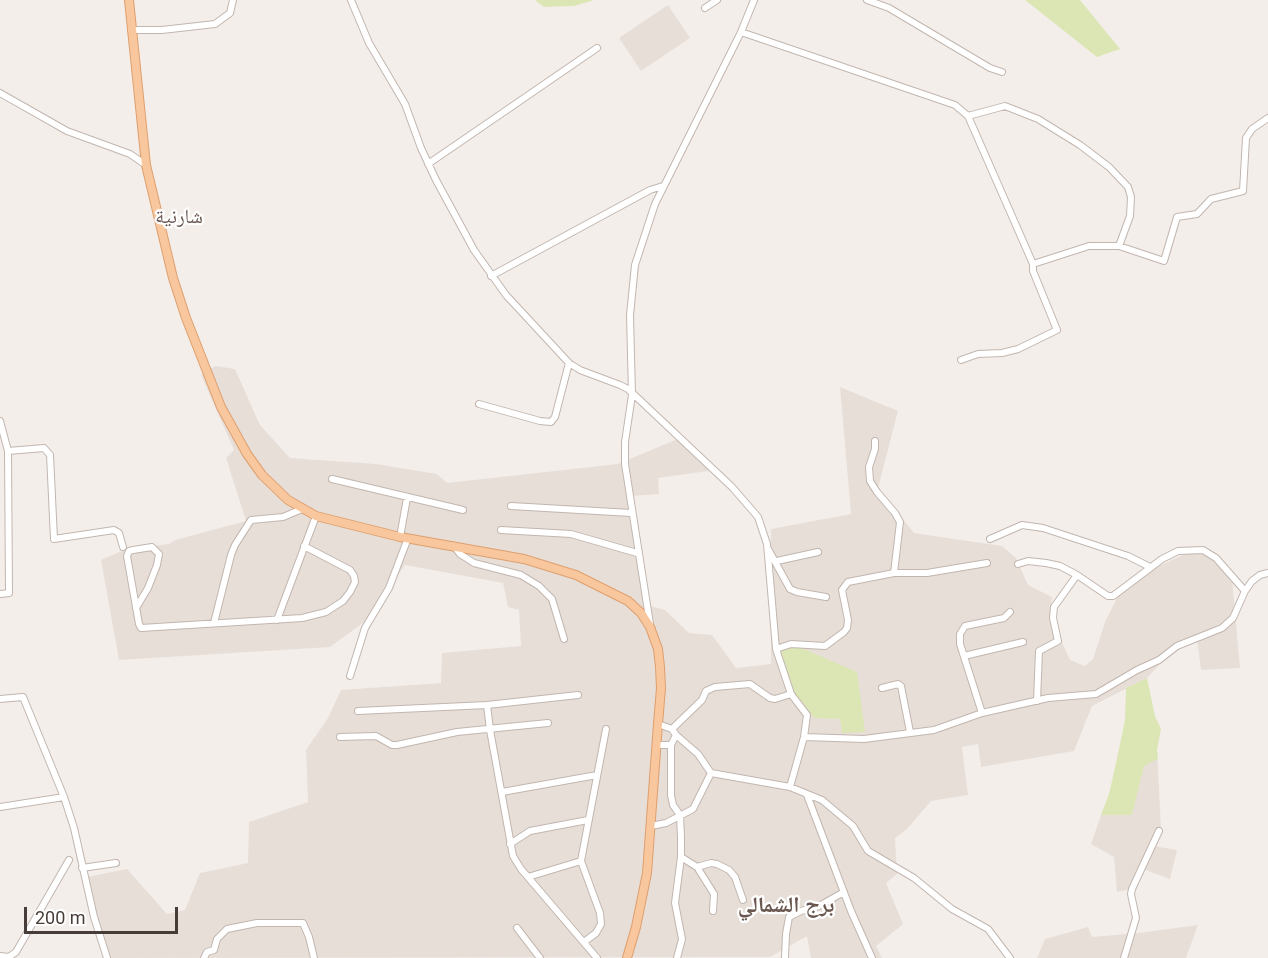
<!DOCTYPE html>
<meta charset="utf-8">
<style>
body{margin:0}
#map{position:relative;width:1268px;height:958px;overflow:hidden;background:#f4eeea;font-family:Roboto,sans-serif}
canvas{display:block}
.scale{position:absolute;left:24px;top:907px;width:154px;height:27px;box-sizing:border-box;border:3px solid #473d38;border-top:0;padding-left:8px;font-size:18px;line-height:21px;white-space:nowrap;color:#473d38;-webkit-text-stroke:4px #fff;paint-order:stroke}
</style>
<div id="map">
<canvas width="1268" height="958"></canvas>
<div class="scale">200 m</div>
</div>
<script>
const ctx = document.querySelector('canvas').getContext('2d');
ctx.lineJoin = 'round';
function fillPath(path, color) {
  ctx.fillStyle = color;
  ctx.fill(path, 'evenodd');
}
function shape(rows) {
  const path = new Path2D();
  for (const r of rows) {
    path.moveTo(r[0], r[1]);
    for (let i = 2; i < r.length; i += 2) path.lineTo(r[i], r[i + 1]);
  }
  return path;
}
function strokePath(path, color, width, dash) {
  ctx.strokeStyle = color;
  ctx.lineWidth = width;
  ctx.lineCap = dash ? 'butt' : 'round';
  ctx.setLineDash(dash || []);
  ctx.stroke(path);
}
function write(font, color, halo, rows, align = 'center') {
  ctx.font = font + ' Roboto,"Noto Naskh Arabic",sans-serif';
  ctx.lineWidth = 4.5;
  ctx.setLineDash([]);
  ctx.textBaseline = 'middle';
  ctx.strokeStyle = halo;
  ctx.fillStyle = color;
  for (const [text, x, y, turn = 0] of rows) {
    ctx.save();
    ctx.translate(x, y);
    ctx.rotate((+turn || 0) * Math.PI / 180);
    ctx.textAlign = isNaN(turn) ? turn : align;
    if (halo) ctx.strokeText(text, 0, 0);
    ctx.fillText(text, 0, 0);
    ctx.restore();
  }
}
const residential = shape([
 [668,5,690,38,641,71,619,38],
 [215,366,235,369,260,425,290,458,376,464,437,474,447,483,618,464,680,438,715,470,658,478,659,494,631,496,650,606,665,610,689,633,712,635,736,668,771,664,771,529,851,514,840,387,898,411,878,488,914,533,1002,546,1016,558,1028,585,1052,597,1050,616,1070,660,1085,666,1093,659,1105,622,1118,596,1147,572,1191,551,1212,557,1232,578,1240,668,1201,670,1197,639,1177,646,1147,678,1092,706,1074,751,981,767,978,744,962,747,968,795,931,801,907,829,895,838,897,874,886,883,903,924,876,946,882,958,811,958,807,936,770,957,108,958,87,877,127,869,167,914,185,910,200,873,248,863,249,822,308,802,306,750,328,718,341,690,441,683,442,653,521,646,519,610,508,607,503,583,405,565,367,620,330,647,119,660,101,560,124,550,169,544,175,540,246,521,226,458,234,450,201,375],
 [1157,750,1161,828,1153,846,1177,850,1170,879,1140,868,1132,889,1117,892,1114,857,1091,844,1101,815,1132,815,1142,758],
 [1198,925,1186,958,1037,958,1045,939,1088,927,1092,937,1138,933]
]);
const green = shape([
 [535,0,594,0,574,6,544,7],
 [1025,0,1080,0,1120,49,1097,57],
 [797,646,857,672,865,732,842,733,840,719,814,718,794,693,779,650],
 [1147,678,1155,716,1161,729,1157,750,1158,759,1144,766,1132,815,1101,815,1109,794,1116,763,1125,720,1126,688]
]);
const minor = shape([
 [351,0,369,43,405,104,421,148,436,180,474,250,506,295,569,363,580,370,620,385,628,389,732,487,758,517,767,544,776,649,791,694,807,715,804,737,790,787],
 [867,0,889,8,990,68,1002,72],
 [705,8,717,0],
 [131,30,162,30,215,24,230,13,233,0],
 [741,32,955,105,968,116,1033,264,1033,271,1057,330,1018,349,1002,353,978,354,961,360],
 [0,93,67,131,130,154,146,165],
 [968,116,1005,106,1038,119,1080,145,1109,167,1128,187,1131,197,1130,216,1119,246],
 [428,164,597,48],
 [1033,264,1089,246,1119,246,1164,261,1177,217,1197,214,1211,199,1243,191,1246,138,1252,129,1268,118],
 [491,276,650,190,663,186],
 [479,404,540,421,551,422,555,417,569,363],
 [0,421,8,451,9,593,0,594],
 [875,441,875,449,869,467,870,481,877,492,895,513,900,522,894,573],
 [8,451,44,448,50,455,54,539,114,530,119,533,123,547],
 [332,479,463,510],
 [511,506,631,513],
 [501,530,571,534,637,553],
 [400,537,407,498],
 [990,539,1022,525,1043,528,1128,556,1150,567],
 [454,546,460,554,474,563,521,575,539,586,552,599,564,639],
 [768,549,790,589,797,592,826,597],
 [777,561,818,552],
 [1018,564,1028,561,1046,563,1060,566,1077,575],
 [136,608,148,588,157,565,159,554,152,547,133,550,129,551,127,556,139,624,141,628,302,618,326,612,343,601,350,592,355,582,354,576,350,570,304,546],
 [277,620,316,516],
 [214,623,231,555,235,545,251,520,283,517,302,509],
 [650,624,625,464,625,442,632,395,630,315,635,265,655,204,741,32,754,0],
 [776,649,791,644,825,646,844,632,847,628,848,620,842,590,848,582,894,573,927,573,987,563],
 [964,656,1023,642],
 [350,676,365,628,389,588,408,538],
 [882,688,898,684,901,686,910,732],
 [578,695,487,705,490,730,513,856,521,869,597,958],
 [0,699,23,697,64,797,74,828,94,917,107,958],
 [1037,701,1039,651,1058,641,1053,618,1054,607,1077,575,1108,596,1113,596,1162,559,1178,551,1203,550,1216,558,1245,591],
 [358,711,487,705],
 [982,713,960,644,960,634,965,626,1004,618,1010,612],
 [658,724,672,729,676,735,698,754,711,773,790,787,822,800,853,826,868,851,914,878,952,909,988,929,1010,958],
 [672,729,702,700,706,691,715,687,750,684,770,698,775,699,791,694],
 [340,737,376,736,392,745,397,745,457,732,548,723],
 [804,737,864,739,934,730,982,713,1048,698,1096,694,1137,670,1159,660,1177,646,1222,628,1233,618,1245,591,1252,581,1260,575,1268,573],
 [656,745,671,745,676,735],
 [671,745,671,795,673,805,680,815,681,837,681,857,675,903,682,939,677,958],
 [502,792,597,775],
 [807,795,851,911,872,958],
 [0,807,64,797],
 [651,826,666,823,693,809,711,773],
 [510,844,530,831,588,820],
 [681,857,697,867,714,894,713,911],
 [697,867,711,863,717,864,729,870,735,877,743,900],
 [82,868,116,863],
 [528,877,581,861],
 [517,928,540,958],
 [584,942,596,933,601,924,600,913,581,861,606,729],
 [0,956,9,957,16,952,69,860],
 [204,958,207,952,214,950,217,939,227,929,257,923,303,923,309,937,314,958],
 [785,958,786,934,789,917,801,911,819,906,844,892],
 [1124,958,1136,918,1131,894,1132,889,1159,831]
]);
const major = shape([
 [129,0,146,165,173,278,186,318,221,407,247,454,262,475,288,500,316,516,400,537,524,559,576,575,628,601,641,613,650,627,658,649,660,667,661,688,658,724,647,873,636,927,627,958]
]);
const quarterNames = [
 ["شارنية",179,218]
];
const districtNames = [
 ["برج الشمالي",786,906]
];
fillPath(residential, '#e7ded8');
fillPath(green, '#dce6b5');
strokePath(minor, '#c2b6af', 8);
strokePath(major, '#de9f6e', 10);
strokePath(minor, '#fff', 6);
strokePath(major, '#f9c79e', 8);
write('20px', '#6a5850', '#fff', quarterNames);
write('bold 22px', '#6a5850', '#fff', districtNames);
</script>
